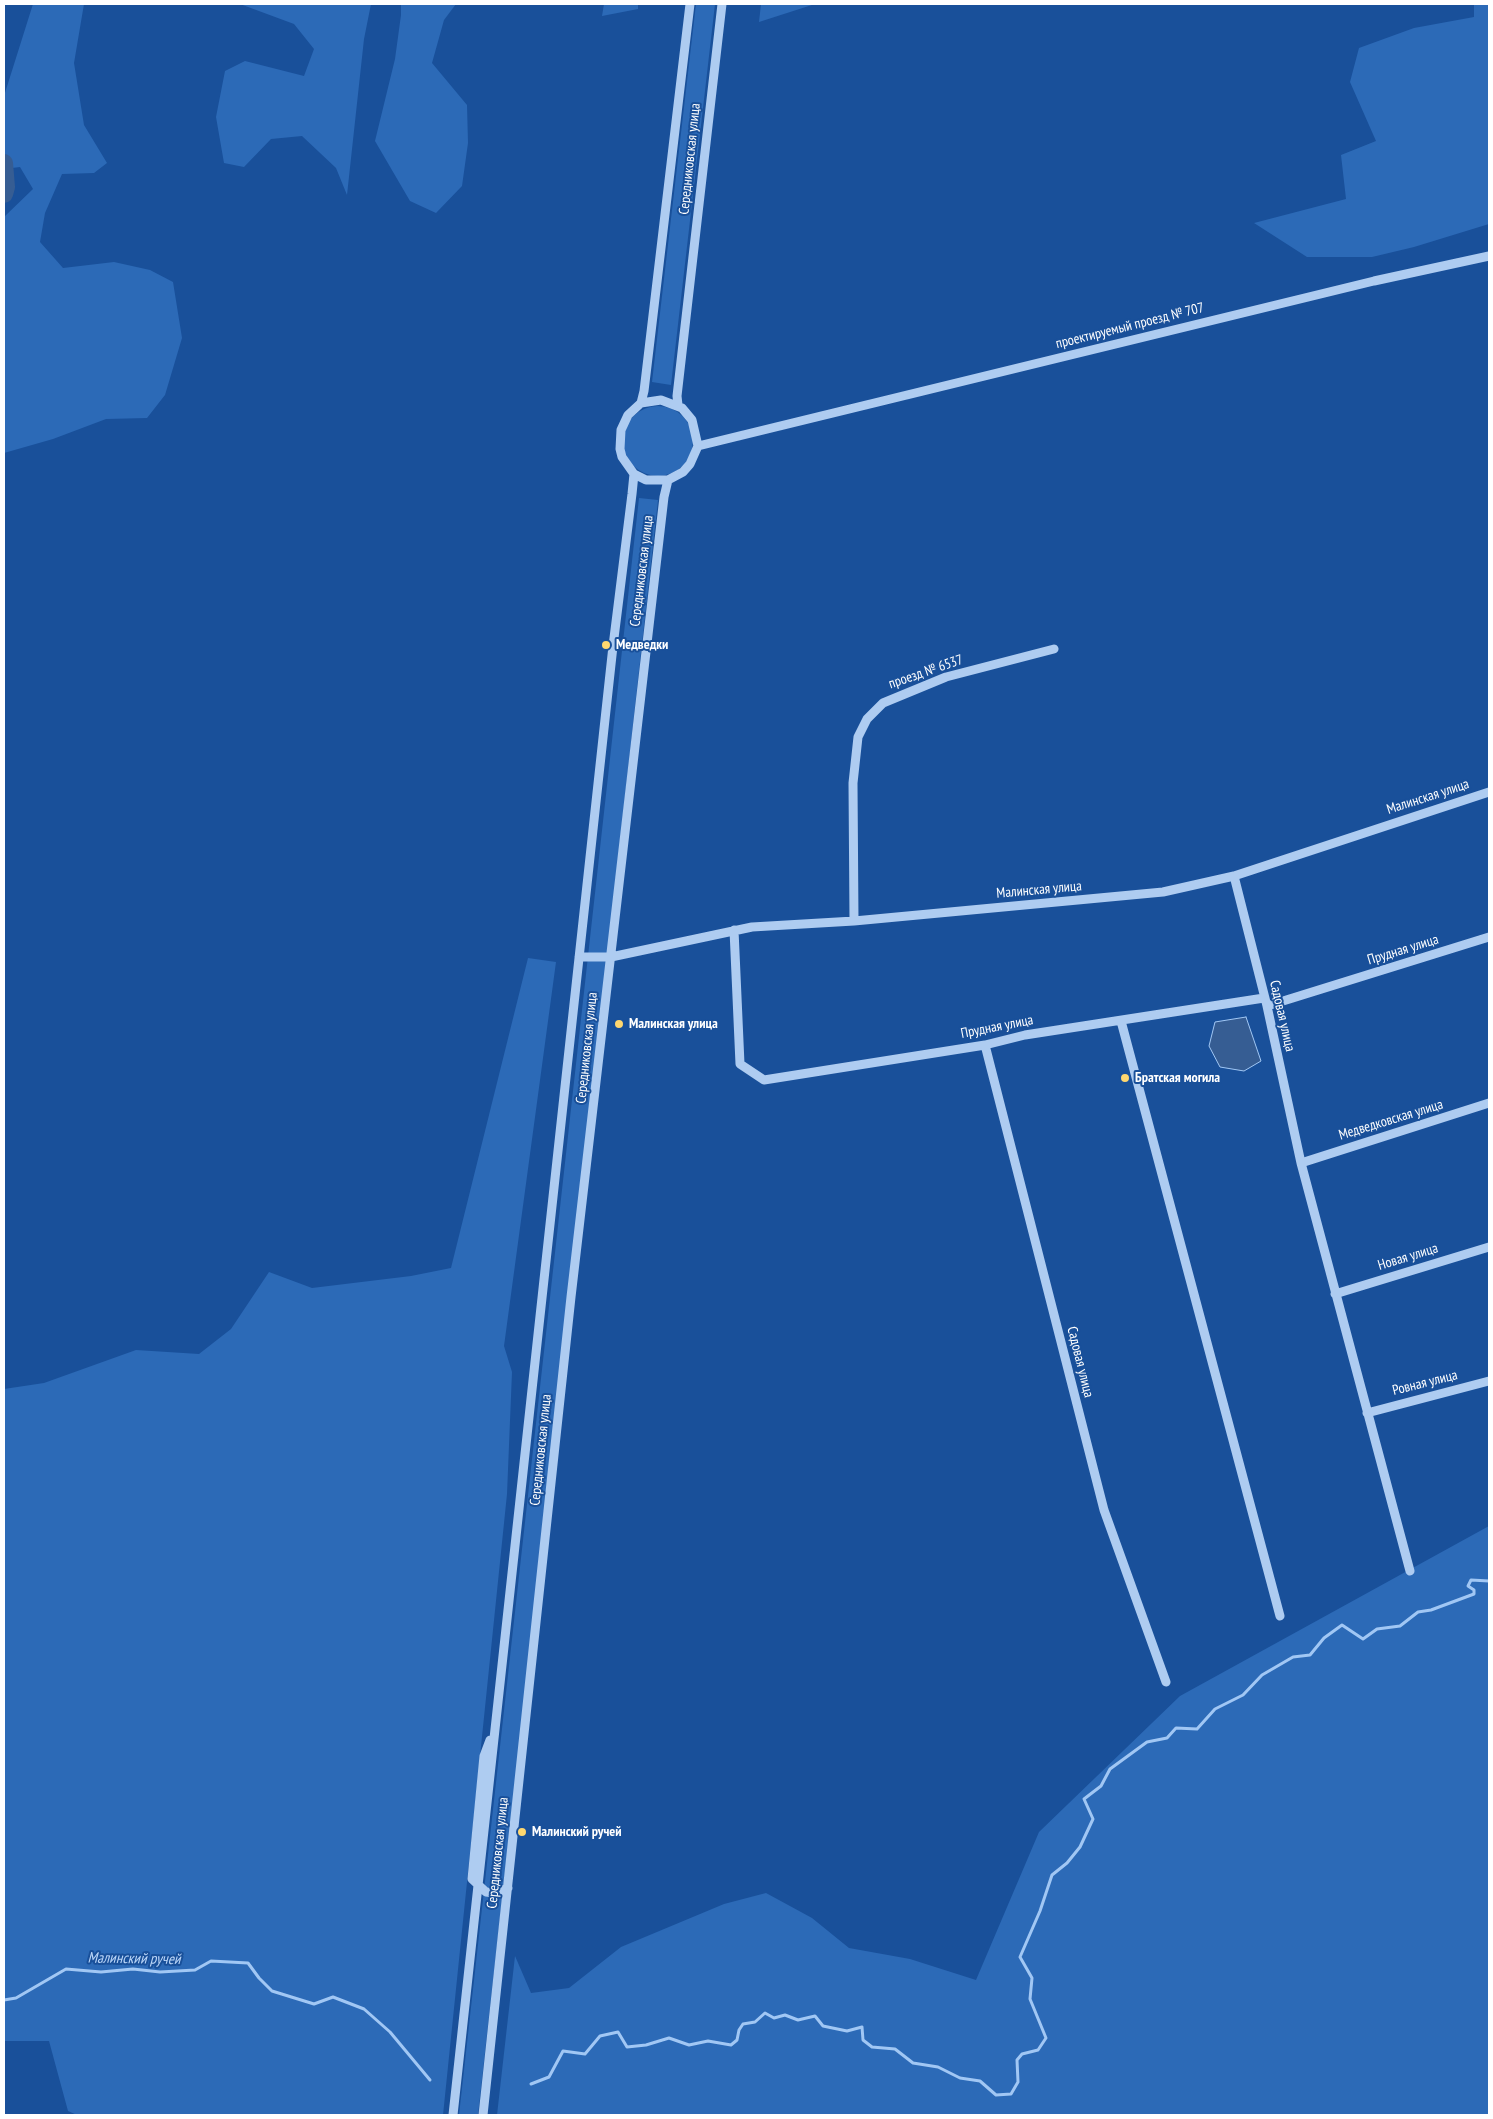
<!DOCTYPE html>
<meta charset="utf-8">
<style>
body{margin:0}
#map{position:relative;width:1493px;height:2119px;overflow:hidden;background:#19509a;font-family:"PT Sans Narrow",sans-serif}
canvas{display:block}
.frame{position:absolute;inset:0;border:5px solid #fff;pointer-events:none}
</style>
<div id="map">
<canvas width="1493" height="2119"></canvas>
<div class="frame"></div>
</div>
<script>
const ctx = document.querySelector('canvas').getContext('2d');
ctx.lineJoin = 'round';
function fillPath(path, color) {
  ctx.fillStyle = color;
  ctx.fill(path, 'evenodd');
}
function shape(rows) {
  const path = new Path2D();
  for (const r of rows) {
    if (r.length === 3) {
      path.moveTo(r[0] + r[2], r[1]);
      path.arc(r[0], r[1], r[2], 0, 2 * Math.PI);
      continue;
    }
    path.moveTo(r[0], r[1]);
    for (let i = 2; i < r.length; i += 2) path.lineTo(r[i], r[i + 1]);
  }
  return path;
}
function strokePath(path, color, width, dash) {
  ctx.strokeStyle = color;
  ctx.lineWidth = width;
  ctx.lineCap = dash ? 'butt' : 'round';
  ctx.setLineDash(dash || []);
  ctx.stroke(path);
}
function write(font, color, halo, rows, align = 'center') {
  ctx.font = font + ' "PT Sans Narrow",sans-serif';
  ctx.lineWidth = 4;
  ctx.setLineDash([]);
  ctx.textBaseline = 'middle';
  ctx.strokeStyle = halo;
  ctx.fillStyle = color;
  for (const [text, x, y, turn = 0] of rows) {
    ctx.save();
    ctx.translate(x, y);
    ctx.rotate((+turn || 0) * Math.PI / 180);
    ctx.textAlign = isNaN(turn) ? turn : align;
    if (halo) ctx.strokeText(text, 0, 0);
    ctx.fillText(text, 0, 0);
    ctx.restore();
  }
}
const green = shape([
 [33,4,84,4,74,63,84,125,107,163,94,173,62,174,45,213,40,242,63,268,114,262,150,270,173,282,182,338,165,395,147,418,106,419,53,439,4,453,4,217,33,189,20,167,4,169,4,96],
 [240,4,371,4,364,39,347,195,336,168,302,136,271,139,244,167,224,163,216,117,225,71,245,61,304,76,314,49,294,24],
 [401,4,456,4,444,20,432,63,467,105,468,143,462,186,436,213,410,201,375,141,395,59,401,15],
 [604,4,638,4,638,9,602,16],
 [696,4,715,4,671,385,652,382],
 [761,4,815,4,759,22],
 [1474,4,1489,4,1489,224,1414,247,1372,257,1307,257,1254,223,1346,199,1341,155,1376,141,1350,82,1359,48,1414,28,1474,17],
 [658,441,35],
 [639,498,658,500,478,2115,459,2115],
 [528,958,556,962,504,1346,512,1372,507,1494,443,2115,77,2115,68,2111,49,2041,4,2041,4,1389,44,1383,136,1350,199,1354,231,1329,269,1272,312,1288,411,1276,451,1268],
 [1489,1526,1489,2115,497,2115,515,1956,531,1993,569,1988,621,1947,724,1904,766,1893,812,1918,849,1948,910,1959,976,1980,1039,1832,1180,1696]
]);
const water = shape([
 [1246,1017,1261,1061,1244,1071,1220,1067,1209,1046,1215,1022,1246,1017]
]);
const stream = shape([
 [4,2000,16,1998,66,1969,101,1972,133,1969,160,1972,195,1970,211,1961,248,1963,259,1978,272,1991,314,2004,333,1997,364,2009,390,2032,430,2080],
 [531,2084,549,2077,563,2051,585,2054,600,2036,618,2032,627,2047,646,2045,669,2038,689,2045,708,2041,731,2045,737,2040,739,2030,743,2024,755,2022,765,2013,774,2018,785,2015,798,2020,815,2016,823,2026,847,2031,862,2027,863,2040,872,2047,895,2049,913,2063,938,2067,960,2078,980,2081,996,2095,1011,2094,1018,2082,1017,2060,1022,2054,1038,2050,1046,2038,1030,1999,1032,1978,1020,1957,1040,1911,1052,1875,1067,1863,1080,1847,1093,1819,1084,1799,1101,1786,1110,1769,1147,1742,1167,1738,1176,1728,1197,1729,1215,1709,1243,1695,1262,1675,1293,1657,1310,1655,1324,1638,1342,1625,1363,1639,1377,1629,1400,1626,1418,1612,1431,1610,1474,1594,1474,1590,1468,1586,1471,1580,1489,1581]
]);
const river = shape([
 [4,163,6,187,4,194]
]);
const minor = shape([
 [678,405,677,396,722,4],
 [698,446,1374,281,1489,256],
 [634,474,646,480,668,480,683,472,690,464,698,446,692,420,682,408,661,400,641,403],
 [1234,876,1267,1006,1301,1163,1410,1571],
 [854,921,853,783,858,737,867,719,883,703,946,677,1054,649],
 [734,930,740,1064,764,1080,985,1045,1025,1035,1264,998],
 [579,957,611,957,752,927,854,921,1163,892,1234,876,1489,792],
 [1267,1006,1489,937],
 [1121,1021,1280,1616],
 [985,1045,1104,1510,1166,1682],
 [1301,1163,1489,1103],
 [1335,1294,1489,1247],
 [1367,1413,1489,1381],
 [490,1740,484,1756,472,1879,486,1892,494,1893,508,1888],
 [453,2115,613,646,632,494,634,474,622,457,620,449,621,430,628,415,641,403,644,391,690,4],
 [483,2115,571,1297,664,497,668,480]
]);
const markers = [
 [606,645,5,"#ffd76f"],
 [619,1024,5,"#ffd76f"],
 [1125,1078,5,"#ffd76f"],
 [522,1832,5,"#ffd76f"]
];
const streetNames = [
 ["Середниковская улица",690,159,-84],
 ["проектируемый проезд № 707",1130,326,-14],
 ["Середниковская улица",642,571,-83],
 ["проезд № 6537",926,672,-19],
 ["Малинская улица",1428,797,-18],
 ["Малинская улица",1039,890,-5],
 ["Прудная улица",1403,950,-17],
 ["Садовая улица",1282,1016,77],
 ["Прудная улица",997,1027,-11],
 ["Середниковская улица",587,1048,-84],
 ["Медведковская улица",1391,1120,-17],
 ["Новая улица",1408,1257,-17],
 ["Садовая улица",1080,1362,76],
 ["Ровная улица",1425,1383,-14],
 ["Середниковская улица",541,1450,-84],
 ["Середниковская улица",498,1853,-84]
];
const poiNames = [
 ["Медведки",616,645],
 ["Малинская улица",629,1024],
 ["Братская могила",1135,1078],
 ["Малинский ручей",532,1832]
];
const waterNames = [
 ["Малинский ручей",134,1959,1]
];
fillPath(green, '#2c6ab7');
fillPath(water, '#365d93');
strokePath(water, '#a1c7f4', 1);
strokePath(stream, '#a1c7f4', 3);
strokePath(river, '#365d93', 18);
strokePath(minor, '#aeccf1', 9);
for (const [x, y, r, color] of markers) {
  const dot = new Path2D();
  dot.arc(x, y, r, 0, 2 * Math.PI);
  ctx.fillStyle = color;
  ctx.fill(dot);
  strokePath(dot, '#19509a', 2);
}
write('14px', '#fff', '#19509a', streetNames);
write('bold 14px', '#fff', '#19509a', poiNames, 'left');
write('italic 15px', '#bbd6f8', '#19509a', waterNames);
</script>
